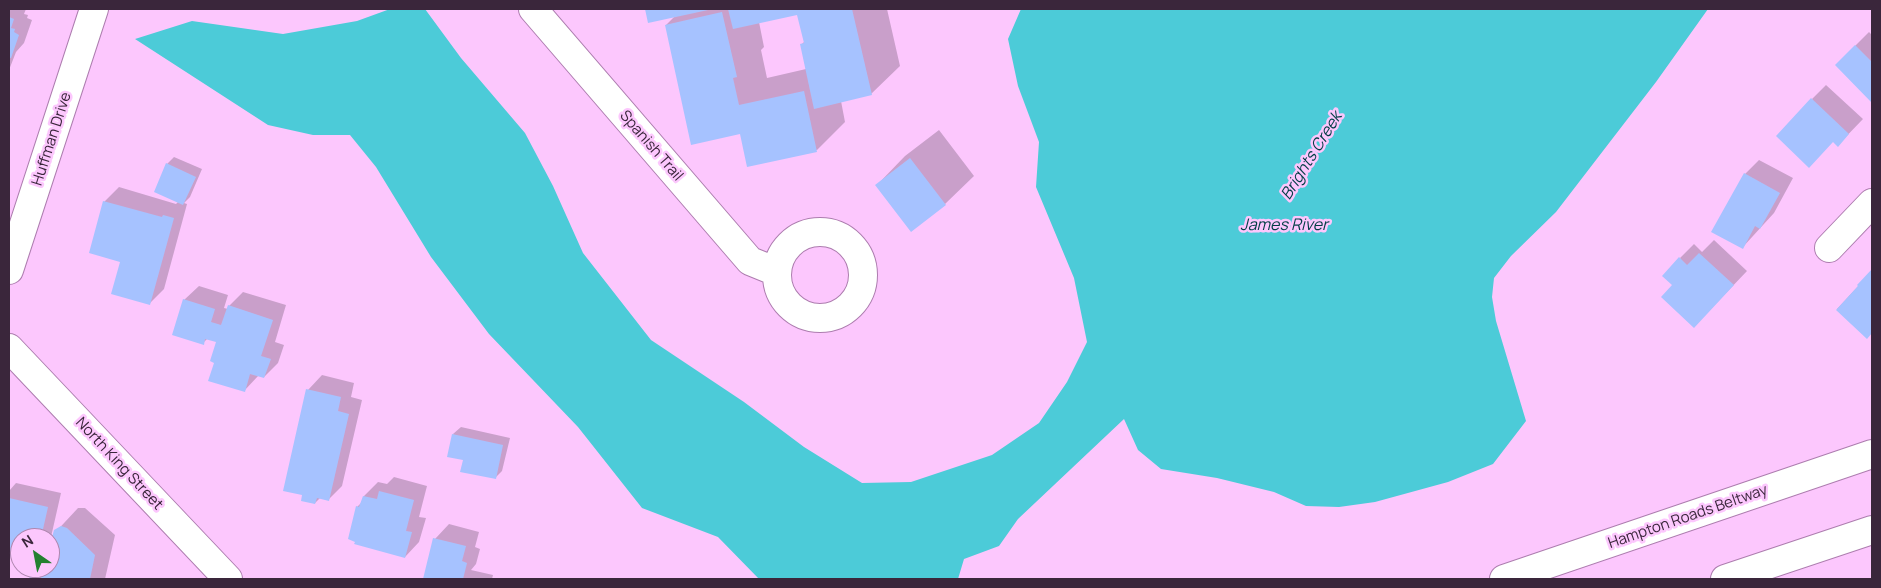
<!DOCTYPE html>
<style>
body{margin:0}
#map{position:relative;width:1881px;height:588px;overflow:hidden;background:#fcc7fd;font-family:Manrope,sans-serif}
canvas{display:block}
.frame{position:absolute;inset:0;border:10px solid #3a263b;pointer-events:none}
.north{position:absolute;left:10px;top:528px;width:50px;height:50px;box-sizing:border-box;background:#fcc7fd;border:1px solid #ae87af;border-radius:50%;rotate:327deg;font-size:14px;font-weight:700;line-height:20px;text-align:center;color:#3a263b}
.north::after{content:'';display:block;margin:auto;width:18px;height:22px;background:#238030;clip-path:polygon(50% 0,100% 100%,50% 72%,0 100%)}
</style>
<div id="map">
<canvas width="1881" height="588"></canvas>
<div class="frame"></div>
<div class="north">N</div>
</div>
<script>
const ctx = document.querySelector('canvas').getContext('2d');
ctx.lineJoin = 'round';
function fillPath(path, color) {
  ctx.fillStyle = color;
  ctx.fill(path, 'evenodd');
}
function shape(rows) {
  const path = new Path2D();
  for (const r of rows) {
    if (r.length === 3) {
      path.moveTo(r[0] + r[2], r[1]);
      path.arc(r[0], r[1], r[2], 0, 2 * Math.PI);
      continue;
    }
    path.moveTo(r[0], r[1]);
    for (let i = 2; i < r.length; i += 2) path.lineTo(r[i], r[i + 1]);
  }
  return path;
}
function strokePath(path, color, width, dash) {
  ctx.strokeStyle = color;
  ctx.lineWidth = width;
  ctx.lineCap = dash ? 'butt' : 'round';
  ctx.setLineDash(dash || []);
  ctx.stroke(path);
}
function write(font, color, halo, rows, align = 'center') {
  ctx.font = font + ' Manrope,sans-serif';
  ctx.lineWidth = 5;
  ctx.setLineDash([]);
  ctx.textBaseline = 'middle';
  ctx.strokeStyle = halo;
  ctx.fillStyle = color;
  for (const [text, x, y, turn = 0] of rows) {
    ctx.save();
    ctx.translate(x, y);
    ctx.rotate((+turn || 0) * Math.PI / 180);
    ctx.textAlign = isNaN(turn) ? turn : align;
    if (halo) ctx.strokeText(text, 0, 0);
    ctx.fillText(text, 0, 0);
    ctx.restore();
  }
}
const water = shape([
 [390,9,425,9,461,58,525,133,553,186,583,253,651,340,744,402,804,447,862,483,911,482,992,455,1039,423,1067,382,1087,342,1074,278,1036,187,1039,142,1018,86,1008,39,1021,9,1708,9,1656,82,1556,212,1511,256,1494,278,1492,297,1496,321,1526,421,1493,464,1448,482,1375,502,1339,507,1306,506,1274,492,1217,478,1161,469,1138,450,1124,419,1018,519,999,546,964,559,958,579,759,579,718,537,642,508,578,427,489,334,431,257,376,167,350,135,313,135,268,125,135,39,192,21,283,34,357,21]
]);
const shadow = shape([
 [9,9,26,9,24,14,28,15,27,18,32,20,24,43,16,52,9,70],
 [646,9,887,9,900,66,871,94,841,101,845,122,817,150,741,133,666,25,676,15,649,21],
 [798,13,805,41,801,45,806,69,767,78,761,50,764,47,759,22],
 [1869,32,1872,35,1872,101,1836,65],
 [1826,85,1863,119,1838,145,1812,99],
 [939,130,974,176,945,204,911,230,877,185,905,156],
 [174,157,202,169,190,197,184,203,187,204,164,289,150,303,121,261,104,202,119,187,176,204,178,202,167,164],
 [1759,160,1793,178,1774,213,1742,248,1745,174],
 [1714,240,1747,271,1708,312,1680,258,1694,244,1702,252],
 [1872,271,1872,331,1866,337,1837,309],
 [199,286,228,295,224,308,228,309,229,306,243,292,286,305,275,342,284,345,278,363,264,377,259,375,244,391,215,362,218,341,208,338,203,343,184,300],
 [322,375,354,383,351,397,362,400,342,486,328,500,320,498,315,503,308,390],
 [461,427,510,438,502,471,495,478,464,459,453,434],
 [394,477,427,486,419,517,426,518,419,542,405,557,357,507,362,502,364,496,378,482,387,484],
 [16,483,61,493,51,537,78,508,85,508,115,535,105,579,30,579,39,568,50,568,50,538,20,538,20,558,9,555,9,491],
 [449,524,479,532,475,547,480,549,476,564,471,570,493,575,492,579,425,579,435,539]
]);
const building = shape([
 [645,9,708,9,708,10,648,23],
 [728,9,852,9,872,95,814,109,800,44,804,43,797,15,733,29],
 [722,12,737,77,733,78,739,105,804,91,817,152,747,167,740,134,691,145,665,25],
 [9,17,14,19,11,28,15,29,14,32,19,35,11,58,9,58],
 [1855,45,1872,62,1872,103,1835,65],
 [1811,98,1849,134,1838,147,1833,142,1809,168,1776,136],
 [910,158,946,205,911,232,875,185],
 [166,163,196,177,183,205,154,192],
 [1744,173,1780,193,1760,229,1755,226,1743,249,1711,232],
 [103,201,162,217,163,215,174,218,150,305,111,294,120,262,89,253],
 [1699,253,1734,285,1694,328,1661,297,1672,285,1662,276,1679,257,1687,265],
 [1872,269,1872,333,1867,339,1836,310,1858,286,1857,285],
 [183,299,215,309,211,322,221,325,228,305,273,320,261,356,271,359,264,378,250,374,245,392,208,381,214,363,210,361,216,342,205,339,204,345,172,335],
 [306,389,341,397,338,411,349,414,329,501,317,498,315,504,301,501,302,495,283,491],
 [452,434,503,445,496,479,460,472,463,460,447,457],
 [379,491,414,500,406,531,412,532,405,558,354,544,355,542,348,539,356,506,359,507,363,496,377,499],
 [9,498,48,507,41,538,20,538,20,559,9,556],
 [61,526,67,528,95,555,90,579,29,579,30,576,41,578,44,568,50,568,50,545,54,530],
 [433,538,466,546,462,561,467,563,463,579,423,579]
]);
const street = shape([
 [533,9,750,261,777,272],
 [820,275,43],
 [1829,248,1872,203],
 [9,270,94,9]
]);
const secondary = shape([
 [9,348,228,579]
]);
const highway = shape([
 [1504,579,1872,454],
 [1725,579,1872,530]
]);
const streetNames = [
 ["Huffman Drive",52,139,-72],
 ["Spanish Trail",651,146,49],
 ["North King Street",119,464,47],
 ["Hampton Roads Beltway",1688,517,-19]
];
const waterNames = [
 ["Brights Creek",1312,156,-58],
 ["James River",1284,226]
];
fillPath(water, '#4ccbd8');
fillPath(shadow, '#0003');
fillPath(building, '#a6c2ff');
strokePath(street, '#ad7daf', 30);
strokePath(secondary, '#ad7daf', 30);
strokePath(highway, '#ad7daf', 30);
strokePath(street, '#fff', 28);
strokePath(secondary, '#fff', 28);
strokePath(highway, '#fff', 28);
write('15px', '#3a263b', '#fcc7fd', streetNames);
write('italic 16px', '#013e44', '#fcc7fd', waterNames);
</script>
